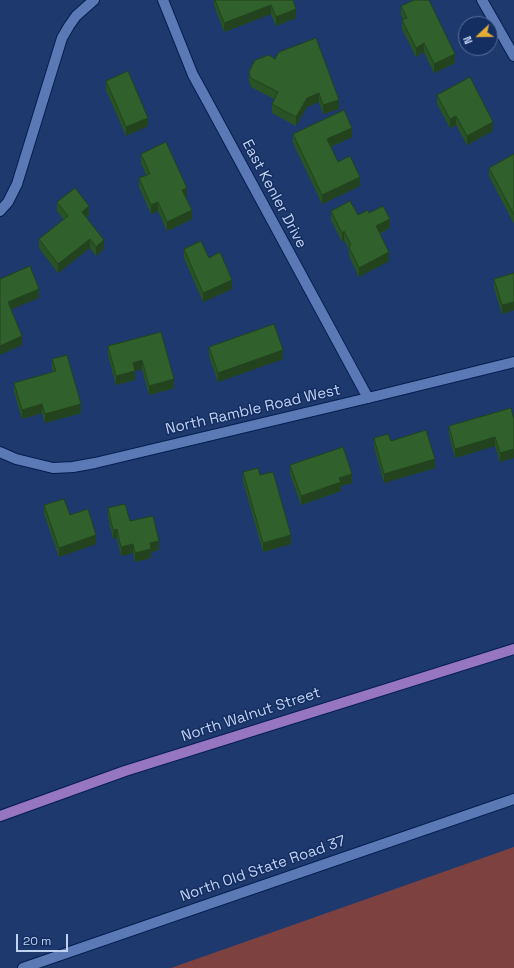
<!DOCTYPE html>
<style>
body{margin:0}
#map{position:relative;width:514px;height:968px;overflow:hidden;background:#1e396e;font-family:"Space Grotesk",sans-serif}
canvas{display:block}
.north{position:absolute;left:458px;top:16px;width:40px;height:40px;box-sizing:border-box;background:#142e62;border:1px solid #59709c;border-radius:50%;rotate:248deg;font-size:11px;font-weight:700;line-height:16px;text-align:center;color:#c0d2f2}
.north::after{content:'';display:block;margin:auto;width:14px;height:18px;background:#e5ad35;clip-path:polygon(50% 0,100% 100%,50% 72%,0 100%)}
.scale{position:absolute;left:16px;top:934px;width:52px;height:18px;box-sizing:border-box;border:2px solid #c0d2f2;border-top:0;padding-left:5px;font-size:12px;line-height:14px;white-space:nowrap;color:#c0d2f2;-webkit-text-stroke:3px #142e62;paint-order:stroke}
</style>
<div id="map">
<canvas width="514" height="968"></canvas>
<div class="north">N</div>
<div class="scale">20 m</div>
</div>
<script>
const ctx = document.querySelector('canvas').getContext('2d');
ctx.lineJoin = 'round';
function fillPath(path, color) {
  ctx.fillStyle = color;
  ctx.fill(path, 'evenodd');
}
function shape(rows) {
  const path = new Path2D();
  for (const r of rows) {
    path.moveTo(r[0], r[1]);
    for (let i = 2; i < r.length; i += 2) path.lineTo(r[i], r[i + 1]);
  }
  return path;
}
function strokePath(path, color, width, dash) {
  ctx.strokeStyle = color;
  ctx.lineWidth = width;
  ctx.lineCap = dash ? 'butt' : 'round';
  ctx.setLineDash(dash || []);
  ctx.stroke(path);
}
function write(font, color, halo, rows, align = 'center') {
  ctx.font = font + ' "Space Grotesk",sans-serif';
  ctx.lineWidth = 3;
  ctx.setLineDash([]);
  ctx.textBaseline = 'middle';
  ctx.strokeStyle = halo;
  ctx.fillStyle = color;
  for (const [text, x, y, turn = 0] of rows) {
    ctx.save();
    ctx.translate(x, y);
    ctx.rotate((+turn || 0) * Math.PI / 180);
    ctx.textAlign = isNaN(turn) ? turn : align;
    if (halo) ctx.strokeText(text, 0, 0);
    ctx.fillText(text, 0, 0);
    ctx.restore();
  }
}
const green = shape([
 [514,847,514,968,171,968]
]);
const street = shape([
 [163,0,193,75,204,95,368,398],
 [482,0,514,56],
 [0,211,8,202,17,184,62,38,69,26,76,16,94,0],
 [0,452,16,459,53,468,73,467,95,463,368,398,514,362],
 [23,968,514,799]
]);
const primary = shape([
 [0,816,125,771,514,649]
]);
const wall = shape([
 [214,0,293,0,296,18,276,26,271,14,224,32,214,5],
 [401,6,455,63,434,73,424,52,416,57,402,29,402,20,403,19,401,15],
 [269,55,339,109,323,114,319,102,307,107,296,126,272,113,272,104,274,99,251,87,249,81,249,72],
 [106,81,148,126,126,136,106,90],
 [437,95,493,131,467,145,456,125,450,128,437,104],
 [293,134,352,137,331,147,338,162,360,186,322,204,293,143],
 [141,154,187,197,186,197,192,219,167,231,158,211,151,214,139,187,139,178,146,175,141,163],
 [514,155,514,224,489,176,489,168],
 [57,202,89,215,87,217,104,249,96,256,90,248,58,273,39,248,39,239,64,220,57,211],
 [331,211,358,215,390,228,380,234,389,261,359,277,349,256,349,250,344,240,342,242,331,220],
 [184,249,209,258,232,289,203,302,184,258],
 [514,273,514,310,502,314,494,288,494,279],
 [161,332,174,388,149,395,142,369,135,371,135,380,116,385,108,355,108,346],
 [209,347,283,359,218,382,209,356],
 [52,359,81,413,45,423,42,413,22,419,14,392,14,383,53,372,52,368],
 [511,408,500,462,495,446,455,458,449,435,449,426],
 [374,438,391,441,435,468,384,483,374,447],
 [290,465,352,483,341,486,341,491,301,505,290,474],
 [243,472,260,475,291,544,263,552,243,481],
 [44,505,70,515,96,544,59,557,44,514],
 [108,508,130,521,159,550,151,552,151,558,135,562,133,553,121,556,117,538,113,539,108,517]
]);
const shadedWall = shape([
 [271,5,271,14,224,32,224,23],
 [296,9,296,18,276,26,276,17],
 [424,43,424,52,416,57,416,48],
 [455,54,455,63,434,73,434,64],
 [319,93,319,102,307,107,296,126,296,117,307,98],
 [339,100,339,109,323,114,323,105],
 [456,116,456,125,450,128,450,119],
 [148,118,148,126,126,136,126,127],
 [493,122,493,131,467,145,467,136],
 [352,128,352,137,327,148,327,139],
 [360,177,360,186,322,204,322,195],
 [187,188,187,197,182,199,182,190],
 [158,202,158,211,151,214,151,205],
 [89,206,89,215,82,221,82,212],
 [192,210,192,219,167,231,167,222],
 [390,219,390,228,376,235,376,226],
 [344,231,344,240,342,242,342,233],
 [90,239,90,248,58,273,58,264],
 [104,240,104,249,96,256,96,247],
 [389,252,389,261,359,277,359,268],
 [232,280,232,289,203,302,203,293],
 [39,289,39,298,8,311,8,302],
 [514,302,514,310,502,314,502,305],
 [22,336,22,345,0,355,0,346],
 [283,350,283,359,218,382,218,373],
 [142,360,142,369,133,372,133,363],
 [135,371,135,380,116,385,116,376],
 [174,379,174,388,149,395,149,386],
 [42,404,42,413,22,419,22,410],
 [81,404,81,413,45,423,45,414],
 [495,437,495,446,455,458,455,449],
 [514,449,514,458,500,462,500,453],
 [435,459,435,468,384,483,384,474],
 [352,474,352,483,341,486,341,491,301,505,301,496,339,478],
 [117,529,117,538,113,539,113,530],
 [96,535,96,544,59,557,59,548],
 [291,535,291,544,263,552,263,543],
 [159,541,159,550,151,552,151,558,135,562,135,553,150,543],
 [133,544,133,553,121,556,121,547]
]);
const building = shape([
 [215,0,293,0,296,9,276,17,271,5,224,23,215,0],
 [414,0,429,0,455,54,434,64,424,43,416,48,402,20,407,18,401,6,414,0],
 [316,38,339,100,323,105,319,93,307,98,296,117,272,104,278,92,251,78,249,72,255,60,269,55,275,59,279,52,316,38],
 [128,71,148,118,126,127,106,81,128,71],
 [470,77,493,122,467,136,456,116,450,119,437,95,470,77],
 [344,110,352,128,327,139,338,162,350,156,360,177,322,195,293,134,344,110],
 [166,142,187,188,182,190,192,210,167,222,158,202,151,205,139,178,150,174,141,154,166,142],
 [514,154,514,215,489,168,514,154],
 [75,188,89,206,82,212,104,240,96,247,90,239,58,264,39,239,68,216,57,202,75,188],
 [350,201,358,215,368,210,369,213,383,206,390,219,376,226,389,252,359,268,349,247,351,245,344,231,342,233,331,211,350,201],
 [201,241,209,258,220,252,232,280,203,293,184,249,201,241],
 [30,266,39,289,8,302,22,336,0,346,0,279,30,266],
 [514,273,514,302,502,305,494,279,514,273],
 [274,324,283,350,218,373,209,347,274,324],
 [161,332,174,379,149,386,142,360,133,363,135,371,116,376,108,346,161,332],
 [67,355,81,404,45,414,42,404,22,410,14,383,56,371,52,359,67,355],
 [511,408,514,419,514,449,500,453,495,437,455,449,449,426,511,408],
 [426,430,435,459,384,474,374,438,388,434,391,441,426,430],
 [343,447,352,474,339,478,341,482,301,496,290,465,343,447],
 [258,468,260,475,273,472,291,535,263,543,243,472,258,468],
 [64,499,70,515,88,509,96,535,59,548,44,505,64,499],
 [125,504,130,521,153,516,159,541,150,543,151,549,135,553,133,544,121,547,117,529,113,530,108,508,125,504]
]);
const streetNames = [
 ["East Kenler Drive",274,194,62],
 ["North Ramble Road West",253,410,-13],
 ["North Walnut Street",251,715,-18],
 ["North Old State Road 37",263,869,-19]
];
fillPath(green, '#7d4140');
strokePath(street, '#051e50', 12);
strokePath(primary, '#051e50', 12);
strokePath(street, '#5b7ab5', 10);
strokePath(primary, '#9676c1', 10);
fillPath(wall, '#295325');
fillPath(shadedWall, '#22431e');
fillPath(building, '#30602b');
strokePath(building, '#22431e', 1);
write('15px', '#c0d2f2', '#142e62', streetNames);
</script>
